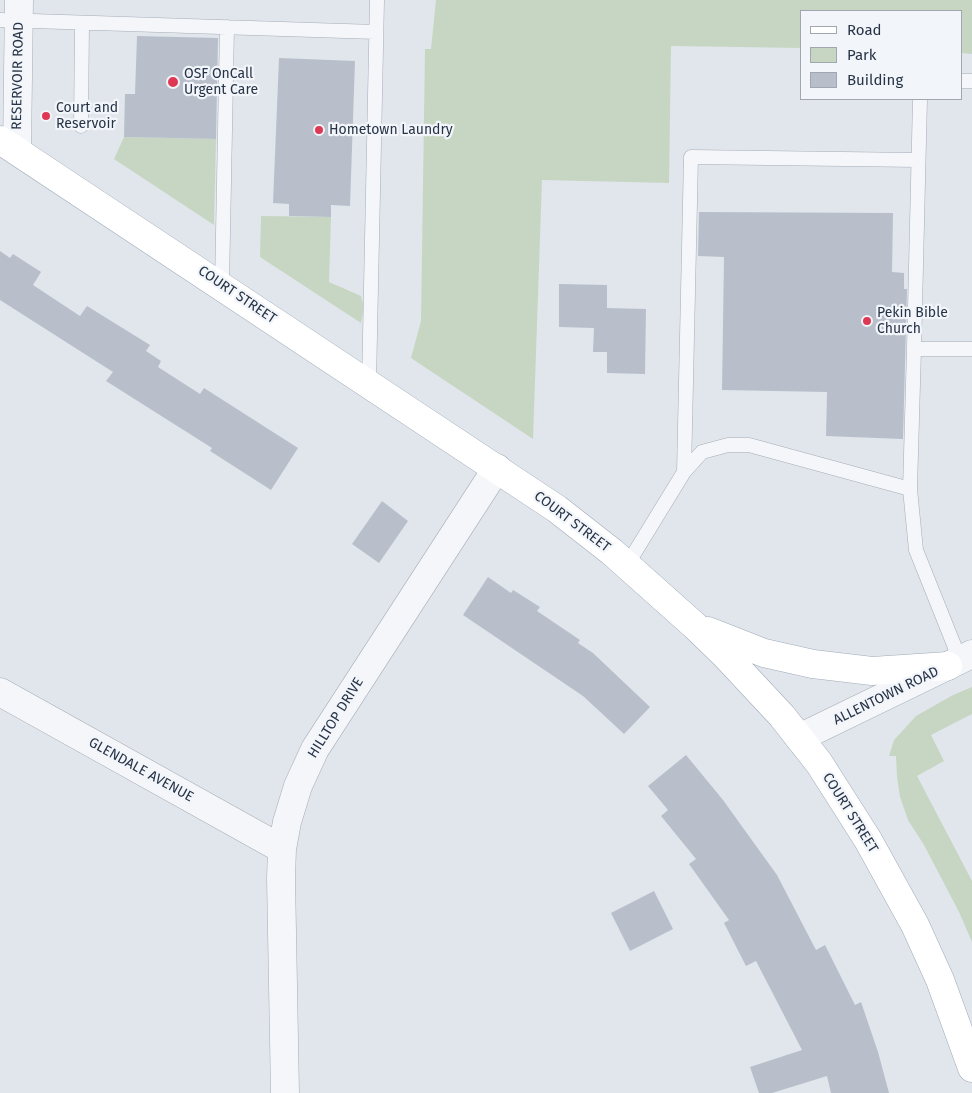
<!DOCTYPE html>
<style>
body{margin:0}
#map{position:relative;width:972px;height:1093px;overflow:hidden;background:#e1e6ec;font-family:"Fira Sans",sans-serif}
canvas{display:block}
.legend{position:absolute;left:800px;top:10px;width:162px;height:90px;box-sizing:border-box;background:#f2f5f9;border:1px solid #a1a7b1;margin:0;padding:6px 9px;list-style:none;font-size:15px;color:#273346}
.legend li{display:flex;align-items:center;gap:10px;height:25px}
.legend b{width:25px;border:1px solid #a1a7b1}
</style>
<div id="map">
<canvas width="972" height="1093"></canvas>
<ul class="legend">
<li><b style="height:6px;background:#fff"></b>Road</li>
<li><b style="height:14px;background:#c7d6c2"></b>Park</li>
<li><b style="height:14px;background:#b8bfca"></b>Building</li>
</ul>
</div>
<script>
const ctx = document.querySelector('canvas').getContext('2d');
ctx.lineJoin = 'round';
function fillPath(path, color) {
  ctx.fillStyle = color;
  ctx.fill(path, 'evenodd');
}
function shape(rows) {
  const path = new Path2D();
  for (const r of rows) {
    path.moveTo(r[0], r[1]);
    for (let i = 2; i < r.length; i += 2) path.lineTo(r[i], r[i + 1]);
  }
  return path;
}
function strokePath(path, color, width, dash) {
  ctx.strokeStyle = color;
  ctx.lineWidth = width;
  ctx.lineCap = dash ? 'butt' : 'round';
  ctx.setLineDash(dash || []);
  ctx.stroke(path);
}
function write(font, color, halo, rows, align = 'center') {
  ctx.font = font + ' "Fira Sans",sans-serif';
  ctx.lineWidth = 4.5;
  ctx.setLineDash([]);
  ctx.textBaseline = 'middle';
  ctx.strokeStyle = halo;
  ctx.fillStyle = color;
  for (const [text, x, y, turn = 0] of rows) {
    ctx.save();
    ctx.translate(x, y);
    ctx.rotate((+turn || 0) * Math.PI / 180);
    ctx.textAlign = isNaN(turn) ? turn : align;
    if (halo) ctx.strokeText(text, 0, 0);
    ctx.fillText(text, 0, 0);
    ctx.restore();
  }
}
const green = shape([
 [436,0,972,0,972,54,961,53,961,11,801,11,801,48,671,46,669,183,542,180,533,439,411,358,421,321,425,49,431,49],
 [124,137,216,139,214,225,114,159],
 [261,216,331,217,329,282,361,296,364,307,361,323,260,257],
 [972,687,972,714,931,735,944,761,917,776,972,881,972,942,959,912,924,845,908,820,900,797,897,777,896,756,889,756,894,740,916,716,953,695]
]);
const building = shape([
 [137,36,218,38,216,139,124,137,125,94,135,94],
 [279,58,355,61,350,206,331,205,331,217,289,216,289,204,273,203],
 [699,212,893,213,892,272,904,273,904,289,907,289,903,439,826,436,827,392,722,390,724,257,698,256],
 [0,251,10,258,13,254,41,272,33,285,80,316,87,306,150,345,146,351,161,361,158,367,200,394,204,388,298,448,271,490,210,451,212,448,106,381,113,372,0,300],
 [559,284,607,285,607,308,646,309,645,374,607,373,607,352,593,352,594,328,559,327],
 [382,501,408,521,379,563,352,544],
 [488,577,511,593,513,590,540,607,537,611,580,640,578,643,593,653,650,707,624,734,583,696,463,615],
 [686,755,723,800,777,875,816,950,825,945,855,1005,861,1002,878,1052,889,1093,831,1093,827,1076,772,1093,759,1093,750,1067,802,1050,756,961,746,966,724,923,729,920,689,864,696,859,661,816,668,810,648,786],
 [654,891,673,929,630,951,611,913]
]);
const service = shape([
 [1,20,376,32],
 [961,81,972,81],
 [81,126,82,23],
 [222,285,227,27],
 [914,349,920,99],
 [369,383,377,0],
 [684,472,691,157,918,160],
 [627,565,684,472,702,452,728,445,749,445,910,489],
 [960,660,916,550,910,489,914,349,972,349]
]);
const minor = shape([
 [17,151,19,0],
 [0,692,282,849],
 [285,1093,281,878,282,849,287,822,298,786,315,749,497,468]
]);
const tertiary = shape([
 [799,738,972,654]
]);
const primary = shape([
 [0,140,557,509,612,552,695,626,725,655,782,716,819,763,868,840,915,925,940,980,972,1068],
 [708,631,764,653,813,664,872,671,948,666]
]);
const markers = [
 [173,82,6,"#de3954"],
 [46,116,5,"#de3954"],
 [319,130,5,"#de3954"],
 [867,321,5,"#de3954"]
];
const poiNames = [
 ["OSF OnCall",184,74],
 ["Urgent Care",184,90],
 ["Court and",56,108],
 ["Reservoir",56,124],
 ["Hometown Laundry",329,130],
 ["Pekin Bible",877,313],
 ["Church",877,329]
];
const streetNames = [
 ["RESERVOIR ROAD",18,76,-89],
 ["COURT STREET",237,295,34],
 ["COURT STREET",572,522,37],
 ["ALLENTOWN ROAD",886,696,-26],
 ["HILLTOP DRIVE",336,718,-58],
 ["GLENDALE AVENUE",141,770,29],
 ["COURT STREET",850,813,58]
];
fillPath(green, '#c7d6c2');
fillPath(building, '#b8bfca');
strokePath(service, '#a5adb7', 15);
strokePath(minor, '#a5adb7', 29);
strokePath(tertiary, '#a5adb7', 29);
strokePath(primary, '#9faab9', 29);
strokePath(service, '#f5f6f9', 14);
strokePath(minor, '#f5f6f9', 28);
strokePath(tertiary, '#f5f6f9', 28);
strokePath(primary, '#fff', 28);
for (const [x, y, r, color] of markers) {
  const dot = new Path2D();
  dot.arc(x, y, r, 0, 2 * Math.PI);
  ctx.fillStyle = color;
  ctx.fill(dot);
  strokePath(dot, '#f2f5f9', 2);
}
write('14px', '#273346', '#f2f5f9', poiNames, 'left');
write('14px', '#273346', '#f2f5f9', streetNames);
</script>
